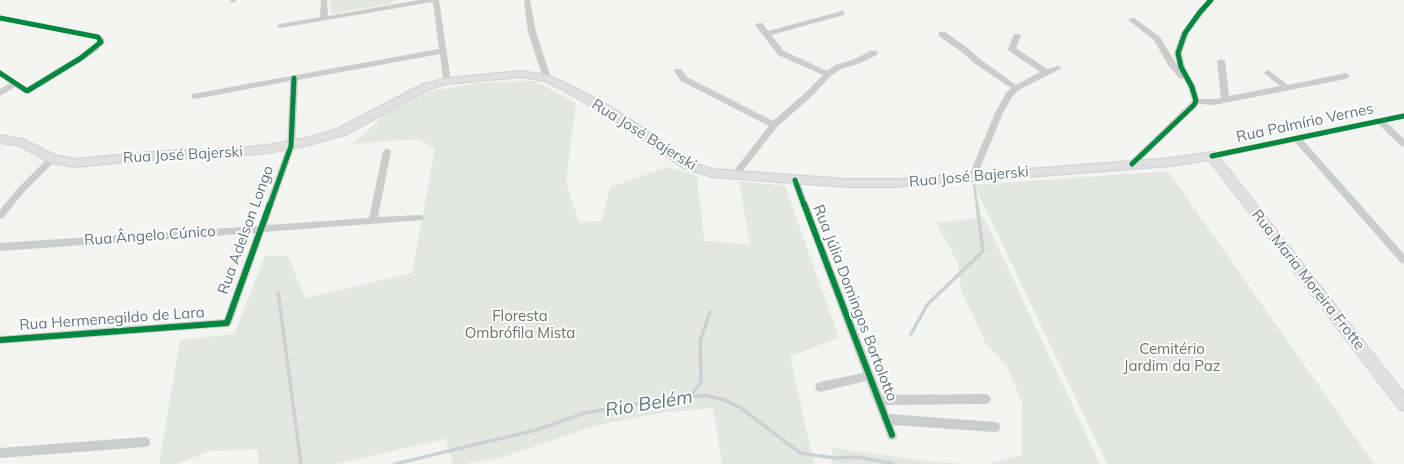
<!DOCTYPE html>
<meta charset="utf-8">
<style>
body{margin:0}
canvas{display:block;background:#f4f4f2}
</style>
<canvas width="1404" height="464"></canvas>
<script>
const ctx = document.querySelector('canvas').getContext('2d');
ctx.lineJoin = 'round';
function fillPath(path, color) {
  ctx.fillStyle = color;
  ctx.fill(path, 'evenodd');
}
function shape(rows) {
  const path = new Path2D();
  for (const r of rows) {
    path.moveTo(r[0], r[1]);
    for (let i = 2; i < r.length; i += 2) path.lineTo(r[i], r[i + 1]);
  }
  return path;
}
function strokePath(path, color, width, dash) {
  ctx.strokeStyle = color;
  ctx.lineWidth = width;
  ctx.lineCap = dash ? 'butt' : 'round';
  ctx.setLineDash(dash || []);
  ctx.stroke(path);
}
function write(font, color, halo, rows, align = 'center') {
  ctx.font = font + ' Mulish,sans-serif';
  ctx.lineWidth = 4;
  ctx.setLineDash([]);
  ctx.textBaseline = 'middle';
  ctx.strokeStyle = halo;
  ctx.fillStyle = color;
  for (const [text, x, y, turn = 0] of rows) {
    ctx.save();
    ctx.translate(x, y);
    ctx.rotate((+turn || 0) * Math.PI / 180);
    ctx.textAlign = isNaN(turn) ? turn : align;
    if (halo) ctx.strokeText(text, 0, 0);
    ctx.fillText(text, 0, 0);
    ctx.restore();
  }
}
const green = shape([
 [331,0,393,0,394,3,331,14],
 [534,81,576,103,566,183,579,222,601,221,610,187,668,167,697,176,704,241,750,244,739,181,785,186,839,338,790,356,814,464,722,464,713,408,667,412,594,426,497,459,462,464,453,464,446,439,335,464,259,464,257,449,210,451,177,464,159,464,180,340,234,334,265,256,288,256,305,298,412,273,435,148,416,139,352,144,387,113,432,91,478,83],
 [1168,171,1374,464,1107,464,974,185],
 [984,217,1100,464,987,464,1022,455,1022,403,1007,366,986,344,961,290,958,263,936,223],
 [832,448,935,462,972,464,833,464]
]);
const streamFar1 = shape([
 [974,185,977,205]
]);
const stream = shape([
 [278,292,301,464],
 [911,334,927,305,983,251,977,204],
 [690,397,701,382,700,341,710,312],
 [395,464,536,430,585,413,636,404,705,395,725,400,741,408,800,453,834,458,858,457,893,464]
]);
const street = shape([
 [230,0,236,0,236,1,233,3,231,2,230,0],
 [321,0,327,0,328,16,419,0,439,0,451,81,447,84,443,81,440,54,298,80,295,146,267,225,369,218,383,151,387,148,391,151,378,217,420,215,423,216,424,218,423,220,264,232,232,323,230,326,227,327,0,344,0,336,224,319,255,233,0,251,0,243,258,226,287,146,290,81,195,99,192,98,191,96,192,94,439,49,433,2,280,28,276,26,280,24,320,17,321,0],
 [524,0,530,0,536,32,551,78,550,80,544,80,543,78,528,32,524,0],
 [1207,0,1214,0,1189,33,1182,53,1185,67,1196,87,1199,99,1214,99,1221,98,1217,61,1221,59,1225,61,1229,96,1280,86,1265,74,1264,72,1268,70,1288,85,1346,73,1350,76,1346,79,1214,105,1199,104,1135,166,1129,166,1128,164,1129,162,1192,101,1188,87,1184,79,1180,79,1168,65,1154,40,1128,20,1132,18,1134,18,1160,37,1177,65,1174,53,1181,33,1198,10,1207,0],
 [842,11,844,11,844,15,771,35,784,51,827,71,835,65,852,60,871,51,877,51,877,55,858,64,841,69,831,76,811,97,777,127,738,177,732,177,731,175,732,173,769,126,681,81,674,71,675,69,681,69,687,77,773,121,805,93,823,75,778,55,755,25,759,23,762,23,768,31,842,11],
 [0,16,98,35,103,37,105,42,97,51,84,60,30,93,24,93,15,87,0,96,0,89,10,83,0,77,0,71,27,87,78,56,97,42,96,39,0,20,0,16],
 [939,32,945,32,969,49,980,59,1016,85,1040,72,1009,51,1008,49,1014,34,1020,34,1021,36,1016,48,1047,69,1058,66,1062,68,1019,90,1012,97,1003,113,976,178,972,181,968,178,995,113,1006,93,1011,88,974,63,963,53,939,36,939,32],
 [1404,113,1404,119,1386,122,1404,139,1404,147,1401,146,1378,124,1303,140,1404,254,1404,264,1401,263,1295,142,1212,159,1208,156,1212,153,1404,113],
 [52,156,56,159,55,161,24,192,3,218,0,219,0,210,18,188,49,157,52,156],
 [795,177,799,180,882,395,986,394,990,396,991,399,990,402,986,404,886,405,889,414,995,422,999,423,1000,427,999,431,995,432,893,425,897,435,896,439,892,440,888,439,887,435,866,381,820,392,816,390,815,387,816,384,820,382,863,373,791,180,795,177],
 [145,437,149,438,150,442,149,446,145,447,0,458,0,448,145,437]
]);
const secondary = shape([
 [521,71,547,75,565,83,604,103,636,123,691,162,712,169,847,179,897,179,1171,158,1212,152,1216,153,1404,393,1404,411,1399,409,1209,160,1171,166,897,187,847,187,712,177,683,168,628,129,596,109,557,87,545,81,521,77,447,84,430,89,345,135,306,146,268,153,226,157,160,159,74,167,48,162,20,146,0,143,0,135,23,139,55,155,74,159,160,151,226,149,268,145,306,138,337,129,423,84,447,78,521,71]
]);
const cyclewayFar1 = shape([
 [0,18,98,37,101,42,81,58,27,91,0,73],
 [1212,156,1404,116],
 [1132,164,1194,105,1196,101,1192,87,1181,67,1178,53,1185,33,1200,12,1211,0],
 [795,180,804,205],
 [270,205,291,146,294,78]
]);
const cycleway = shape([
 [804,204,892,435],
 [0,340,227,323,270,204]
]);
const streetNames = [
 ["Rua Palmírio Vernes",1305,123,-12],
 ["Rua José Bajerski",644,135,32],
 ["Rua José Bajerski",183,155,-3],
 ["Rua José Bajerski",969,177,-5],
 ["Rua Adelson Longo",246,230,-70],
 ["Rua Ângelo Cúnico",150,236,-4],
 ["Rua Maria Moreira Frotte",1308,280,52],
 ["Rua Júlia Domingos Bortolotto",855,303,69],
 ["Rua Hermenegildo de Lara",112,319,-4]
];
const parkNames = [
 ["Floresta",520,316],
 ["Ombrófila Mista",520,333],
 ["Cemitério",1172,349],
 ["Jardim da Paz",1172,366]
];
const nearWaternames = [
 ["Rio Belém",649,404,-9]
];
fillPath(green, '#e4e7e0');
strokePath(streamFar1, '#cbd2d5', 2.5);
strokePath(stream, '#cbd2d5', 3.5);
strokePath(secondary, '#d0d2d2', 2);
fillPath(street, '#cbcdcd');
fillPath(secondary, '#e0e0e0');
strokePath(cyclewayFar1, '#00873e', 5);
strokePath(cycleway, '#00873e', 6);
write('15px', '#637582', '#fff', streetNames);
write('15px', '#677962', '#fff', parkNames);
write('italic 19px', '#5f777f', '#fff', nearWaternames);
</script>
